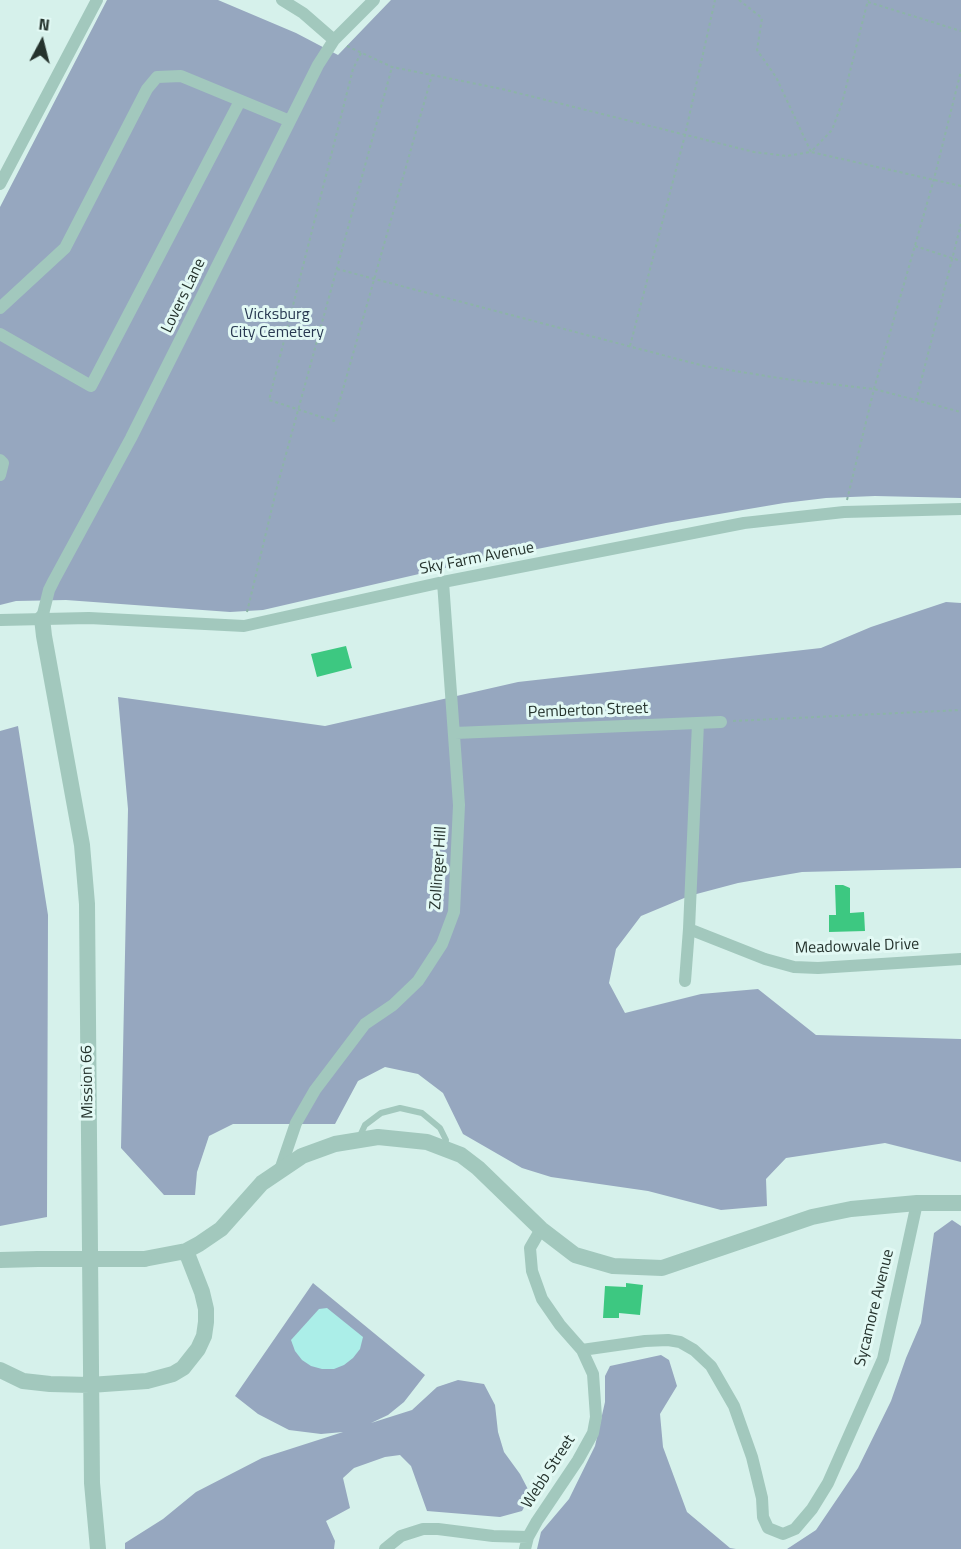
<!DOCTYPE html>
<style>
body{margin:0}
#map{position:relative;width:961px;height:1549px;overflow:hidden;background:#d6f1eb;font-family:"Titillium Web",sans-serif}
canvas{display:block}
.north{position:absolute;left:12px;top:12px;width:60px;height:60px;-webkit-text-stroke:4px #e2f9f4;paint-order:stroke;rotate:7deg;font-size:16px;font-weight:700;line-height:24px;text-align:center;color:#25332d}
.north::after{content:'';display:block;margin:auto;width:21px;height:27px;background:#25332d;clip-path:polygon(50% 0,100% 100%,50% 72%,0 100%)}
</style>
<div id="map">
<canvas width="961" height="1549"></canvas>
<div class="north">N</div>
</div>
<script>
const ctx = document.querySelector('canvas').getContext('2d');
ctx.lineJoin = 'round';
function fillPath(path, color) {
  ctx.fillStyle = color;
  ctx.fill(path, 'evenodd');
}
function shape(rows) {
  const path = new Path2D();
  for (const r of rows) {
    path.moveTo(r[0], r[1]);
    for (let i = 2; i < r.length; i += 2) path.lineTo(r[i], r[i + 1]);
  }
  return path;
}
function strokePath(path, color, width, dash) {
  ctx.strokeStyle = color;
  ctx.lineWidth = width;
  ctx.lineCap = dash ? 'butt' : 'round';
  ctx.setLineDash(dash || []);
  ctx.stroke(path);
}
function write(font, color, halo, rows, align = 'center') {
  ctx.font = font + ' "Titillium Web",sans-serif';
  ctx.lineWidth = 6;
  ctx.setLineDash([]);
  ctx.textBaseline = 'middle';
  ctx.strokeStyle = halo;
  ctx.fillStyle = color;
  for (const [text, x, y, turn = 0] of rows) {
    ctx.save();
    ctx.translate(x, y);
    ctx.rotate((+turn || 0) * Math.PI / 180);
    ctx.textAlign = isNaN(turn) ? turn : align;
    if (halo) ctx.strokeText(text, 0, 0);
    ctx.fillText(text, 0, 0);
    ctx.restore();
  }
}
const green = shape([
 [107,0,218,0,296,33,338,55,391,0,961,0,961,498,875,496,826,498,784,503,666,523,458,565,263,610,230,612,66,600,16,601,0,605,0,207],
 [946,602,961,603,961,868,802,872,738,883,689,896,641,916,616,949,609,983,625,1013,701,994,758,989,816,1035,961,1039,961,1162,885,1143,786,1158,766,1179,767,1206,721,1210,648,1191,551,1177,522,1168,463,1134,443,1093,418,1074,385,1067,358,1081,335,1124,233,1124,209,1136,197,1172,195,1195,164,1195,121,1148,128,809,118,697,325,726,518,682,821,648,871,627],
 [18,726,48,915,47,1217,0,1226,0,731],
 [952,1220,961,1226,961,1549,787,1549,816,1530,858,1468,891,1401,906,1358,921,1323,934,1233],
 [313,1283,425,1375,404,1402,388,1415,371,1423,412,1410,437,1387,458,1380,484,1384,495,1405,498,1432,504,1452,520,1474,531,1495,522,1511,500,1517,427,1511,411,1466,400,1455,385,1457,354,1468,343,1478,350,1508,326,1521,335,1541,334,1549,125,1549,125,1543,163,1519,196,1492,262,1458,343,1432,321,1434,289,1430,258,1414,235,1396],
 [661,1355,669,1360,677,1386,660,1414,663,1447,687,1512,730,1548,736,1549,537,1549,541,1532,569,1499,595,1446,605,1402,605,1376,610,1366]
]);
const sand = shape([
 [327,1308,363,1337,360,1349,353,1358,344,1365,334,1369,322,1369,311,1366,302,1360,295,1351,291,1340,319,1309]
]);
const building = shape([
 [346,646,352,668,317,677,311,654],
 [835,885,843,885,850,888,850,913,864,912,865,931,829,932,829,915,836,915],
 [626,1283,643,1285,640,1315,619,1313,619,1318,603,1318,605,1286,626,1287]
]);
const path = shape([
 [739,0,762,18,757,50,776,77,811,152,832,130,842,103,868,0],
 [868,2,961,31],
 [347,46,392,67,502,89,754,152,787,156,811,152,961,186],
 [361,53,353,69,269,400,334,421,432,75],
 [915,246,961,261],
 [337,269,704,366,785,379,874,389,961,412],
 [630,346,685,135,715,0],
 [916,401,961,224],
 [847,500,874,389,934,179,961,71],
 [247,612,277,487,392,67],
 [733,721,961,710]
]);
const service = shape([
 [359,1138,365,1125,381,1113,400,1108,422,1113,440,1128,446,1140,445,1148]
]);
const minor = shape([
 [282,0,303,13,334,40],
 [0,184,97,0],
 [0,308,65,248,147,89,157,77,181,76,290,121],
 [0,334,91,386,240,101],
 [0,460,3,463,0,475],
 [42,618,49,590,54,580,131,438,318,65,334,40,374,0],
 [0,620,89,618,244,626,443,582,744,523,844,512,961,509],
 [455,733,721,722],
 [689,929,765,959,794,967,818,968,961,959],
 [685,981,689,929,698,723],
 [280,1170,296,1123,315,1090,365,1024,393,1005,418,981,442,944,454,912,459,805,443,582],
 [582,1350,645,1341,668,1340,680,1342,694,1350,711,1366,734,1406,752,1457,762,1498,763,1517,768,1528,783,1534,795,1529,812,1509,828,1483,883,1359,917,1203],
 [385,1549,401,1536,423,1529,438,1529,493,1536,528,1537],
 [525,1549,528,1537,537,1521,578,1460,593,1433,596,1417,593,1374,582,1350,560,1325,542,1299,532,1271,530,1248,541,1229]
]);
const tertiary = shape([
 [42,618,44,636,82,845,87,904,92,1483,98,1549],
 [144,1259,186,1251,199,1244,221,1229,262,1183,302,1156,335,1144,378,1137,427,1142,461,1155,478,1168,541,1229,575,1255,613,1266,662,1268,812,1217,851,1209,917,1203,961,1203],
 [0,1260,38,1259],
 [0,1370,23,1381,50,1384,90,1385,147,1381,173,1374,183,1368,198,1349,204,1336,206,1322,206,1309,202,1292,186,1251]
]);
const tertiaryBridge = shape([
 [38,1259,144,1259]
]);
const streetNames = [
 ["Lovers Lane",184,296,-64],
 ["Sky Farm Avenue",477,559,-11],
 ["Pemberton Street",588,711,-2],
 ["Zollinger Hill",439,868,-86],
 ["Meadowvale Drive",857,947,-2],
 ["Mission 66",88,1082,-91],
 ["Sycamore Avenue",875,1308,-76],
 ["Webb Street",549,1472,-57]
];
const parkNames = [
 ["Vicksburg",277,315],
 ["City Cemetery",277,333]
];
fillPath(green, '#96a7bf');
fillPath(sand, '#abeee8');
fillPath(building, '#3dc881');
strokePath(path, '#8cb4a7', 2, [3, 3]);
strokePath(service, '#a2c8bd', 6);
strokePath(minor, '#a2c8bd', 12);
strokePath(tertiary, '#a2c8bd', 16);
strokePath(tertiaryBridge, '#a2c8bd', 16);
write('16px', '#25332d', '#e2f9f4', streetNames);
write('16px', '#283851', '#e2f9f4', parkNames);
</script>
